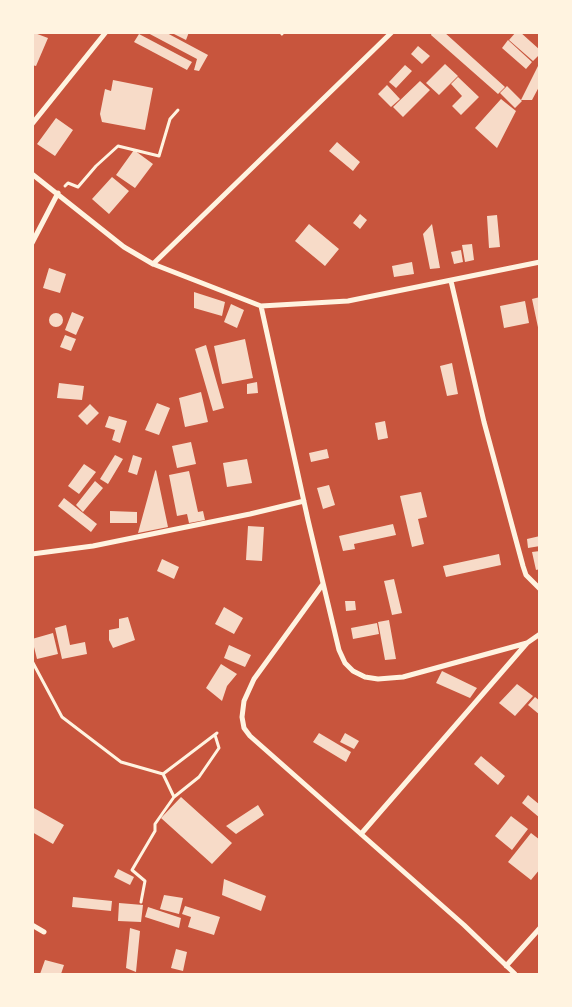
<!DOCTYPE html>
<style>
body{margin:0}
#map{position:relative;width:572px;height:1007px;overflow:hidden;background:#c8553d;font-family:"DM Sans",sans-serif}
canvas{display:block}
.frame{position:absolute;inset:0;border:34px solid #fff3e0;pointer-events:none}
</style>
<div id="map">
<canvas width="572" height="1007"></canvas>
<div class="frame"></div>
</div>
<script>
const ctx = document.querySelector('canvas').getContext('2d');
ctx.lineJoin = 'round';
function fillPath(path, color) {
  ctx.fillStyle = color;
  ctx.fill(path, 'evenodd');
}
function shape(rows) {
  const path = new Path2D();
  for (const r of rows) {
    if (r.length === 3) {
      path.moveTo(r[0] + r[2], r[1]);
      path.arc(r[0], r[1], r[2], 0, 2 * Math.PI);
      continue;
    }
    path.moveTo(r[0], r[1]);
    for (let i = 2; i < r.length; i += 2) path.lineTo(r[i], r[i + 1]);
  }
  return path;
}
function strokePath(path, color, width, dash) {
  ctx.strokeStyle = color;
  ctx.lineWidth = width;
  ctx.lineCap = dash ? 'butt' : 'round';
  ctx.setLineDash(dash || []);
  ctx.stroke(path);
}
const building = shape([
 [32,32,48,38,36,66,32,65],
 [146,32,165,32,208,55,199,71,194,70,197,59],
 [170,32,189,32,186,40],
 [432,32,444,32,505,87,498,94,431,35],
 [516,32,520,32,540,50,540,54,533,61,509,40],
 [139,34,192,62,187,70,134,42],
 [508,40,532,62,526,69,502,48],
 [418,46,430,56,422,64,411,54],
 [540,62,540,85,532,100,521,100],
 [445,64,458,76,439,95,426,83],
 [405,65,412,71,396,88,389,82],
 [458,77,479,97,461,115,452,106,462,96,451,84],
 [113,80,153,88,145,130,102,122,100,114,105,89,111,91],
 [420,81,430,90,403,117,393,107],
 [387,85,400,99,391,107,378,94],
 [507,86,522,101,515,108,500,93],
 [501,99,516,111,497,148,475,128],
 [56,118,73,130,55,156,37,144],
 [337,142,360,162,353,171,329,151],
 [134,150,153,164,135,188,116,175],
 [112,177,129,191,109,214,92,199],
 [360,214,367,220,360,229,353,223],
 [497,215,500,247,489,248,487,216],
 [309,224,339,249,325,266,295,241],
 [432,224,440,268,430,269,423,234],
 [472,244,474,260,465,262,462,245],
 [461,250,463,262,454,264,451,252],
 [412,262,414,274,394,277,392,266],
 [49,268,66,274,60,293,43,288],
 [194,292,225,302,222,316,194,308],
 [540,297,540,332,539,332,532,299],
 [525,301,529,323,504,328,500,306],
 [231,304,244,310,237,328,224,322],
 [72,312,84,317,76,335,65,330],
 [56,320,7],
 [65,335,76,339,71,351,60,347],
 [245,339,253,378,222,384,214,346],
 [206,345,224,408,213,411,195,349],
 [452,363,458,394,447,396,440,366],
 [257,382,258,393,247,394,247,384],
 [59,383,84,386,82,400,57,398],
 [201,392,208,422,185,427,179,398],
 [157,403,170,408,159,435,145,430],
 [90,404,99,413,87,425,78,416],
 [109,416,127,421,120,443,112,440,115,430,105,427],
 [385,421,388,438,378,440,375,423],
 [191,442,196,464,177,468,172,446],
 [327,449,329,458,311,462,309,453],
 [115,455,123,459,108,484,100,479],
 [133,455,142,458,137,475,128,472],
 [247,459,252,483,227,487,223,463],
 [84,464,96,472,79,494,68,486],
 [156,470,168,527,138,533,155,471],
 [189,471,198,512,203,511,205,520,189,523,187,514,177,516,169,475],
 [95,481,103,488,83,512,76,505],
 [329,485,335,505,323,509,317,488],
 [421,492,427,517,418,519,424,544,412,547,400,496],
 [64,498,97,524,91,532,58,506],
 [110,511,137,512,137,523,110,523],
 [393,524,396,535,354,544,355,549,343,551,339,536],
 [248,526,264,527,262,561,246,560],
 [540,536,540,546,528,548,527,539],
 [540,551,540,569,536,570,532,552],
 [499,554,501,565,446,577,443,566],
 [162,559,179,567,174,579,157,571],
 [394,579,402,613,392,615,384,581],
 [345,601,355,601,356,610,346,611],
 [224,607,243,618,234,634,215,624],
 [128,617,135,640,113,648,109,640,109,630,119,628,119,619],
 [389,620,396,659,385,660,378,622],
 [377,623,379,634,353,639,351,628],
 [66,625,70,645,85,642,87,654,62,659,55,628],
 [53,633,58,654,37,659,32,639],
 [229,645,251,655,245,667,224,658],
 [221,664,237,674,227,686,222,701,206,688],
 [442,671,477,688,470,698,436,683],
 [517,684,533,696,515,716,499,703],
 [535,697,540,701,540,715,528,705],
 [319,733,351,752,346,762,313,742],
 [345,733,359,741,354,749,340,742],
 [481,756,505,776,498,785,474,764],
 [528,795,540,805,540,818,522,803],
 [181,797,232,843,212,864,161,818],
 [258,805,264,815,236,834,226,826],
 [32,807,64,825,53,844,32,832],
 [511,816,528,829,512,850,495,836],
 [531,833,540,840,540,869,531,880,508,862],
 [118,869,134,877,130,885,114,877],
 [224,879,266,896,261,911,222,895],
 [164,895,183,898,179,914,160,909],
 [73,897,112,901,111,911,72,907],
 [119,903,143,905,141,922,118,921],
 [185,906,220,917,214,935,188,927,191,917,182,914],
 [148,907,181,918,179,928,145,917],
 [130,928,140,931,136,972,126,968],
 [176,949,187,952,183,971,171,968],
 [45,960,64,965,61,974,40,974]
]);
const path = shape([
 [281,32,282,34],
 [65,186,68,183,78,187,96,166,118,146,159,156,170,119,178,110],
 [32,661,62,717,121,762,163,774,217,733],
 [174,797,199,777,219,748,215,735],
 [141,902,145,881,132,870,155,831,155,824,174,797,163,774]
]);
const minor = shape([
 [32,124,106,32],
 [32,174,124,247,153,264,261,306,348,301,540,262],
 [32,243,58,193],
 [153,264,392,32],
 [451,281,484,422,523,566,526,575,540,589],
 [261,306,308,520,339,650,345,663,353,671,365,677,378,679,403,677,527,643,540,634],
 [32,554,93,546,250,514,304,501],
 [323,584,254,679,244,701,242,717,244,728,250,736,464,925,515,974],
 [361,834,527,643],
 [32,925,44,932],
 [506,966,540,928]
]);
fillPath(building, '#f7dbc8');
strokePath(path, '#fff3e0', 3);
strokePath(minor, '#fff3e0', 5);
</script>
